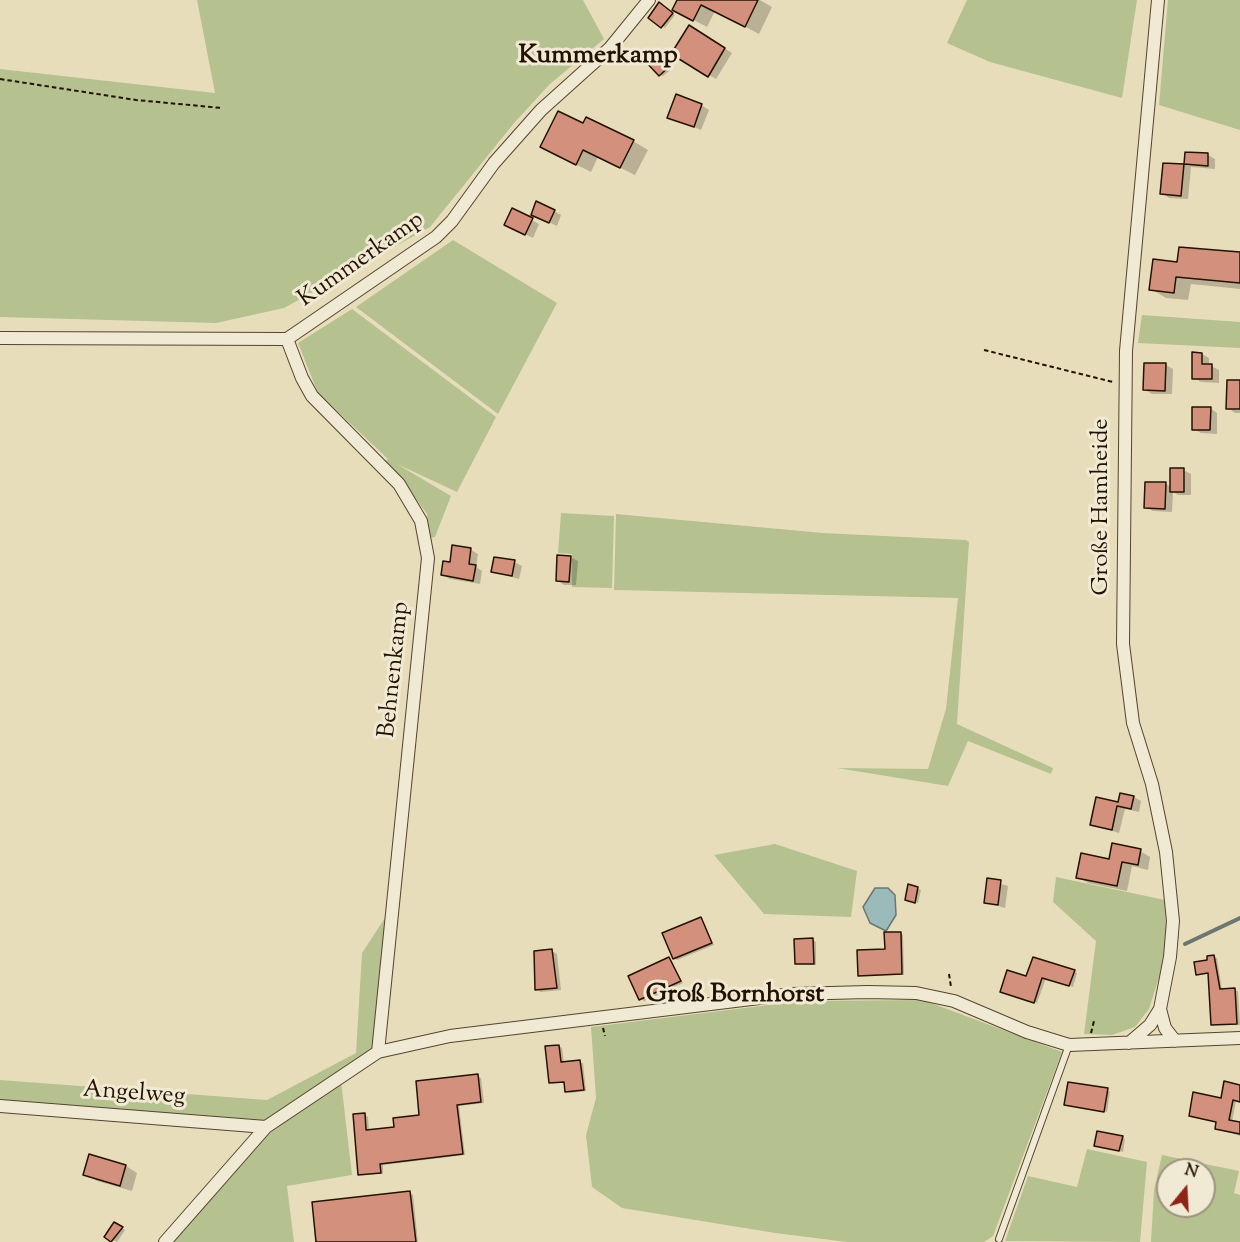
<!DOCTYPE html>
<meta charset="utf-8">
<style>
body{margin:0}
#map{position:relative;width:1240px;height:1242px;overflow:hidden;background:#e8ddbb;font-family:"Sorts Mill Goudy",serif}
canvas{display:block}
.north{position:absolute;left:1156px;top:1158px;width:60px;height:60px;box-sizing:border-box;background:#f0e9d3;border:2px solid #9e937f;border-radius:50%;rotate:18deg;font-size:16px;font-weight:700;line-height:24px;text-align:center;color:#231200}
.north::after{content:'';display:block;margin:auto;width:21px;height:27px;background:#8f2418;clip-path:polygon(50% 0,100% 100%,50% 72%,0 100%)}
</style>
<div id="map">
<canvas width="1240" height="1242"></canvas>
<div class="north">N</div>
</div>
<script>
const ctx = document.querySelector('canvas').getContext('2d');
ctx.lineJoin = 'round';
function fillPath(path, color) {
  ctx.fillStyle = color;
  ctx.fill(path, 'evenodd');
}
function shape(rows) {
  const path = new Path2D();
  for (const r of rows) {
    path.moveTo(r[0], r[1]);
    for (let i = 2; i < r.length; i += 2) path.lineTo(r[i], r[i + 1]);
  }
  return path;
}
function strokePath(path, color, width, dash) {
  ctx.strokeStyle = color;
  ctx.lineWidth = width;
  ctx.lineCap = dash ? 'butt' : 'round';
  ctx.setLineDash(dash || []);
  ctx.stroke(path);
}
function write(font, color, halo, rows, align = 'center') {
  ctx.font = font + ' "Sorts Mill Goudy",serif';
  ctx.lineWidth = 6;
  ctx.setLineDash([]);
  ctx.textBaseline = 'middle';
  ctx.strokeStyle = halo;
  ctx.fillStyle = color;
  for (const [text, x, y, turn = 0] of rows) {
    ctx.save();
    ctx.translate(x, y);
    ctx.rotate((+turn || 0) * Math.PI / 180);
    ctx.textAlign = isNaN(turn) ? turn : align;
    if (halo) ctx.strokeText(text, 0, 0);
    ctx.fillText(text, 0, 0);
    ctx.restore();
  }
}
const green = shape([
 [197,0,583,0,604,39,550,84,515,122,430,227,284,308,216,323,0,317,0,69,215,93],
 [967,0,1137,0,1122,98,990,62,947,43],
 [1168,0,1240,0,1240,130,1159,105],
 [453,240,557,303,498,414,356,307],
 [352,309,496,417,457,492,397,464,451,496,435,537,430,538,427,514,404,483,383,463,388,459,318,393,298,343],
 [1142,315,1240,322,1240,348,1138,343],
 [561,513,614,516,612,588,572,587,572,554,558,553],
 [616,514,823,533,966,540,969,542,957,724,1053,768,1051,774,968,741,948,786,837,768,928,769,946,709,958,598,614,590],
 [775,844,857,871,851,917,764,914,714,855],
 [1056,877,1165,900,1167,952,1149,1009,1135,1027,1112,1035,1084,1034,1096,941,1053,902],
 [385,918,375,1050,266,1122,0,1102,0,1080,267,1100,356,1053,362,953],
 [923,1000,1062,1052,993,1236,984,1242,847,1242,775,1233,622,1208,592,1187,586,1135,596,1098,591,1027,801,1001],
 [341,1081,352,1175,287,1186,294,1242,173,1242,270,1128],
 [1087,1149,1147,1162,1140,1242,1005,1241,1028,1176,1077,1187],
 [1162,1155,1239,1171,1234,1193,1240,1195,1240,1242,1151,1242,1154,1190],
 [1168,1170,1204,1170,1204,1206,1168,1206]
]);
const water = shape([
 [875,888,888,888,895,895,896,915,886,931,870,923,863,907,875,888]
]);
const shadow = shape([
 [679,0,760,0,772,7,759,34,715,11,707,27,688,17],
 [662,6,675,15,665,28,650,17],
 [690,27,732,53,716,79,673,54],
 [659,53,673,68,663,76,660,75],
 [701,105,709,110,701,130,669,117],
 [584,125,633,141,648,150,635,175,598,157,591,172,557,155],
 [1186,154,1208,155,1215,159,1215,169,1191,167,1188,199,1169,198,1162,193,1164,164,1185,166],
 [512,210,539,224,533,238,511,227],
 [554,211,561,215,557,226,540,218],
 [1240,254,1240,289,1191,284,1188,300,1166,298,1151,289,1179,263],
 [1194,354,1202,354,1209,358,1209,365,1219,370,1219,383,1201,382,1194,378],
 [1166,365,1173,369,1172,394,1152,394,1145,390],
 [1240,381,1240,413,1235,413,1228,408],
 [1210,408,1217,413,1217,434,1201,433,1193,429],
 [1183,470,1191,474,1191,495,1178,495,1173,492,1172,512,1153,511,1145,507,1166,484,1171,487],
 [471,550,478,554,476,567,482,571,480,584,450,579,443,575],
 [570,557,578,561,576,585,564,585,557,580],
 [514,562,522,566,519,579,493,572],
 [1134,797,1141,801,1139,812,1125,809,1119,833,1091,824],
 [1140,851,1150,857,1148,870,1132,866,1127,891,1088,883,1078,877,1110,861],
 [988,880,1008,886,1005,908,985,902],
 [909,886,921,890,918,903,909,901],
 [701,918,714,945,677,960,674,958],
 [900,933,903,935,904,975,859,975,886,951],
 [813,940,816,942,816,965,797,963],
 [552,951,557,954,561,990,541,992,536,989],
 [1214,957,1217,958,1222,990,1238,991,1240,1025,1212,1024,1210,974,1198,974],
 [669,959,683,983,644,1001,641,999],
 [1074,971,1077,973,1073,987,1046,978,1037,1003,1005,993,1027,978],
 [559,1046,562,1048,564,1063,583,1063,586,1091,570,1093,567,1091,566,1083,550,1082],
 [478,1076,481,1078,484,1103,459,1106,465,1155,383,1165,383,1174,360,1174,365,1115,368,1117,369,1131,396,1129,421,1116],
 [1240,1086,1240,1102,1236,1101,1232,1122,1240,1124,1240,1136,1217,1129,1218,1122,1190,1116,1222,1099],
 [1107,1090,1110,1092,1107,1112,1066,1104],
 [1122,1137,1125,1139,1123,1152,1096,1145],
 [90,1156,126,1166,137,1173,132,1191,97,1181,85,1174],
 [410,1193,413,1195,418,1242,318,1242],
 [115,1224,125,1230,117,1242,106,1237]
]);
const stream = shape([
 [1185,944,1240,918]
]);
const building = shape([
 [677,0,758,0,745,27,701,5,693,21,672,10,677,0],
 [659,2,673,13,661,28,648,18,659,2],
 [689,25,725,48,708,77,671,54,689,25],
 [656,49,671,65,659,76,644,60,656,49],
 [676,94,702,104,694,127,667,118,676,94],
 [558,111,583,123,586,117,634,140,620,168,583,150,576,165,540,147,558,111],
 [1185,152,1208,153,1208,166,1184,164,1185,152],
 [1163,163,1184,164,1181,196,1160,194,1163,163],
 [536,201,555,210,549,223,531,215,536,201],
 [512,208,533,218,525,235,504,225,512,208],
 [1179,247,1240,252,1240,283,1176,277,1174,293,1149,290,1153,259,1177,262,1179,247],
 [1192,352,1202,353,1202,364,1212,364,1212,379,1192,379,1192,352],
 [1144,363,1166,363,1165,391,1143,390,1144,363],
 [1227,380,1240,380,1240,409,1226,409,1227,380],
 [1192,407,1211,407,1210,430,1192,430,1192,407],
 [1170,468,1184,468,1184,492,1170,492,1170,468],
 [1145,482,1166,482,1165,509,1144,508,1145,482],
 [452,545,471,548,469,564,476,565,473,581,441,575,443,561,450,562,452,545],
 [557,555,571,556,569,582,556,581,557,555],
 [494,557,515,560,512,576,491,572,494,557],
 [1120,793,1134,796,1131,809,1117,806,1112,830,1090,825,1096,797,1118,802,1120,793],
 [1112,843,1141,849,1138,865,1122,862,1117,886,1076,878,1081,853,1109,859,1112,843],
 [987,878,1001,880,998,905,984,903,987,878],
 [908,884,918,887,915,903,905,900,908,884],
 [701,917,712,943,673,959,662,933,701,917],
 [884,932,901,932,902,974,858,976,857,950,885,949,884,932],
 [813,938,814,964,795,964,794,939,813,938],
 [552,949,557,988,535,990,534,951,552,949],
 [1214,955,1220,989,1235,988,1237,1024,1211,1025,1208,973,1196,975,1194,962,1207,960,1207,956,1214,955],
 [669,957,681,981,639,1000,628,976,669,957],
 [1033,957,1075,970,1069,986,1042,978,1034,1003,1000,992,1007,970,1026,976,1033,957],
 [559,1045,561,1062,580,1060,584,1090,565,1092,564,1082,549,1083,545,1046,559,1045],
 [478,1074,481,1102,457,1105,463,1154,380,1164,381,1173,358,1175,353,1114,365,1113,366,1130,394,1127,393,1118,419,1115,416,1081,478,1074],
 [1224,1081,1240,1085,1240,1102,1233,1100,1229,1120,1240,1122,1240,1134,1215,1129,1216,1122,1189,1116,1193,1092,1221,1098,1224,1081],
 [1068,1082,1108,1088,1104,1112,1064,1105,1068,1082],
 [1097,1131,1123,1136,1119,1151,1094,1146,1097,1131],
 [89,1154,126,1165,120,1186,83,1175,89,1154],
 [410,1191,416,1242,316,1242,312,1202,410,1191],
 [114,1222,123,1227,111,1242,104,1237,114,1222]
]);
const path = shape([
 [0,79,136,100,222,108],
 [984,350,1113,382],
 [949,974,951,987],
 [603,1028,605,1036],
 [1091,1033,1094,1021]
]);
const service = shape([
 [999,1239,1069,1045]
]);
const minor = shape([
 [1158,0,1126,351,1123,644,1133,723,1152,784,1166,852,1173,921,1170,957,1160,1009,1165,1028,1175,1041],
 [0,338,287,339,436,237,452,221,494,163,541,110,610,48,649,0],
 [287,339,302,378,312,396,399,484,421,521,428,558,378,1052],
 [1129,1043,1150,1025,1160,1009],
 [0,1106,266,1127],
 [165,1242,266,1127,378,1052,450,1036,792,994,868,992,916,993,954,1001,1027,1032,1069,1045,1240,1038]
]);
const streetNames = [
 ["Kummerkamp",362,261,-35],
 ["Große Hamheide",1103,507,-90],
 ["Behnenkamp",396,670,-84],
 ["Angelweg",134,1095,4]
];
const neighbourhoodNames = [
 ["Kummerkamp",598,58],
 ["Groß Bornhorst",735,997]
];
fillPath(green, '#b6c190');
fillPath(water, '#9bbaba');
strokePath(water, '#6b7770', 1.5);
fillPath(shadow, '#0003');
strokePath(stream, '#6b7770', 4);
fillPath(building, '#d3917d');
strokePath(building, '#231200', 1.5);
strokePath(service, '#54452f', 8);
strokePath(minor, '#54452f', 14);
strokePath(path, '#231200', 2, [4.5, 3]);
strokePath(service, '#f0e9d3', 6);
strokePath(minor, '#f0e9d3', 12);
write('24px', '#231200', '#f0e9d3', streetNames);
write('bold 26px', '#231200', '#f0e9d3', neighbourhoodNames);
</script>
